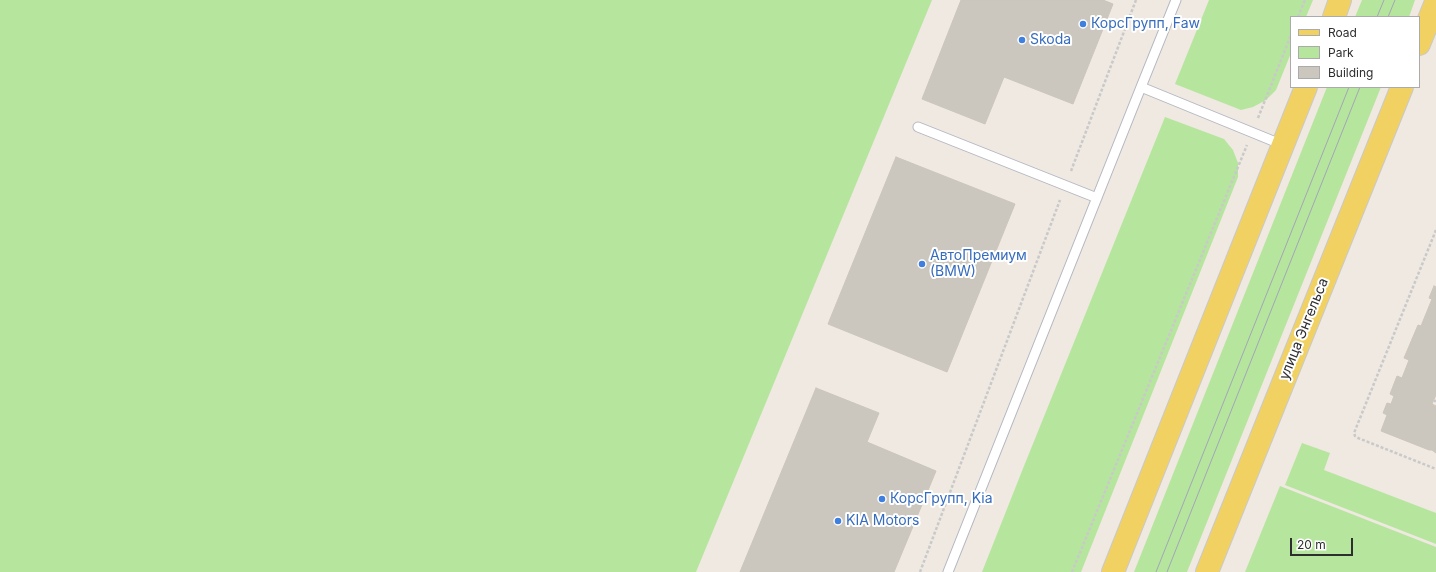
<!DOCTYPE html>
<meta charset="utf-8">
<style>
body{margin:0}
#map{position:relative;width:1436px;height:572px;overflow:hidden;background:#efe9e1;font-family:Inter,sans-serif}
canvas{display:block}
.legend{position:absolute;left:1290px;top:16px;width:130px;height:72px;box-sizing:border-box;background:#fff;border:1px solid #ababab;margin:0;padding:5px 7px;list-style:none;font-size:12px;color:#2e2e2e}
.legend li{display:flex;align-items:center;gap:8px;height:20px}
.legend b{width:20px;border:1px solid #ababab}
.scale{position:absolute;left:1290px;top:538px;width:63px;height:18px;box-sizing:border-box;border:2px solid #2e2e2e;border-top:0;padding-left:5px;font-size:12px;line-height:14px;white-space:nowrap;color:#2e2e2e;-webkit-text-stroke:3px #fff;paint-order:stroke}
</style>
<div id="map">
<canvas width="1436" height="572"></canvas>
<ul class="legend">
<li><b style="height:5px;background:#f2d163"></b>Road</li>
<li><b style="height:11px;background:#b6e59e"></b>Park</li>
<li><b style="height:11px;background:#cbc7bf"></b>Building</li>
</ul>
<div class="scale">20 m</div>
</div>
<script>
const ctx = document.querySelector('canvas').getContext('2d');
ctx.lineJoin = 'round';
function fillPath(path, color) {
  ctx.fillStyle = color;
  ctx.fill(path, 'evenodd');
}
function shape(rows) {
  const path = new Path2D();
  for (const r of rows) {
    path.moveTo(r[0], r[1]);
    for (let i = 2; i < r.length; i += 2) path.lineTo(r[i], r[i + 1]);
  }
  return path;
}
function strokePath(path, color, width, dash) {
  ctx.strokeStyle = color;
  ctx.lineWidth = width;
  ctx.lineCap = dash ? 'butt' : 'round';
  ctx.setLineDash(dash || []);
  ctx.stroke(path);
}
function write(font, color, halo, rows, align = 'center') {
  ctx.font = font + ' Inter,sans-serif';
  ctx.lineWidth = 4;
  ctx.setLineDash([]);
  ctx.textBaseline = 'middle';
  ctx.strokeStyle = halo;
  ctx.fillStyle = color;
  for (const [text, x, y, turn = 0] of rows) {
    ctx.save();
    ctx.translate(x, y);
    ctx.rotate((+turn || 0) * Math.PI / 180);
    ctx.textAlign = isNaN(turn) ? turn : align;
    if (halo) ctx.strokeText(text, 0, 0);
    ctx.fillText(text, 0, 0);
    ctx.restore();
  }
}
const green = shape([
 [0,0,932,0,696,572,0,572],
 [1209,0,1313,0,1306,17,1291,17,1291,53,1276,90,1266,100,1253,107,1241,110,1175,84],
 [1362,0,1415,0,1409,17,1355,17],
 [1327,87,1381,87,1187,572,1134,572],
 [1165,117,1224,139,1233,150,1238,163,1238,177,1081,572,982,572,1024,466],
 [1302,443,1330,453,1324,470,1436,513,1436,544,1285,485],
 [1280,486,1436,547,1436,572,1245,572]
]);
const building = shape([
 [961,0,1103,0,1113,4,1073,104,1004,77,985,124,922,99,961,0],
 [896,157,1015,204,947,372,828,324,896,157],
 [1434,286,1436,287,1436,395,1432,404,1436,406,1436,453,1432,450,1429,450,1381,431,1387,415,1383,413,1387,403,1391,404,1394,396,1390,394,1397,376,1402,378,1409,360,1404,358,1418,325,1421,326,1432,299,1429,298,1434,286],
 [816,388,879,413,867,442,936,471,894,572,740,572,816,388]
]);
const path = shape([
 [1298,17,1305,0],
 [1258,118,1291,35],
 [1071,171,1136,0],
 [1436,230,1354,433,1355,436,1358,438,1436,469],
 [1434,401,1436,401],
 [920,572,1060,200],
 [1072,572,1247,145]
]);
const service = shape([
 [1176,0,1141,87,1283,145],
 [918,127,1097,198],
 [948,572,1141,87]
]);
const primary = shape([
 [1334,17,1340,0],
 [1419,44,1436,2],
 [1113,572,1306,87],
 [1207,572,1402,87]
]);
const tram = shape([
 [1377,17,1384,0],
 [1388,17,1395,0],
 [1156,572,1349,87],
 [1167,572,1360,87]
]);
const markers = [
 [1083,24,4,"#3f7fe0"],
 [1022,40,4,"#3f7fe0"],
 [922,264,4,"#3f7fe0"],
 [882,499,4,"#3f7fe0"],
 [838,521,4,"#3f7fe0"]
];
const shopNames = [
 ["КорсГрупп, Faw",1091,24],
 ["Skoda",1030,40],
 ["АвтоПремиум",930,256],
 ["(BMW)",930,272],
 ["КорсГрупп, Kia",890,499],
 ["KIA Motors",846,521]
];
const streetNames = [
 ["улица Энгельса",1304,329,-68]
];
fillPath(green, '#b6e59e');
fillPath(building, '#cbc7bf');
strokePath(building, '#cbc5ba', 1);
strokePath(service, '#b4b7c1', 11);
strokePath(primary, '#c9c9c9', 24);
strokePath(path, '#c9c9c9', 2.5, [3, 2]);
strokePath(service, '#fff', 9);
strokePath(primary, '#f2d163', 22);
strokePath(tram, '#a3a6b8', 1);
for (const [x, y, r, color] of markers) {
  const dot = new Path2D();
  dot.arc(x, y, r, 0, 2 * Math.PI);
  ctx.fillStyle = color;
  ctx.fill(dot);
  strokePath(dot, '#fff', 1.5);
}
write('14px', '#366cbe', '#fff', shopNames, 'left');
write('14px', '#2e2e2e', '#fff', streetNames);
</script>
